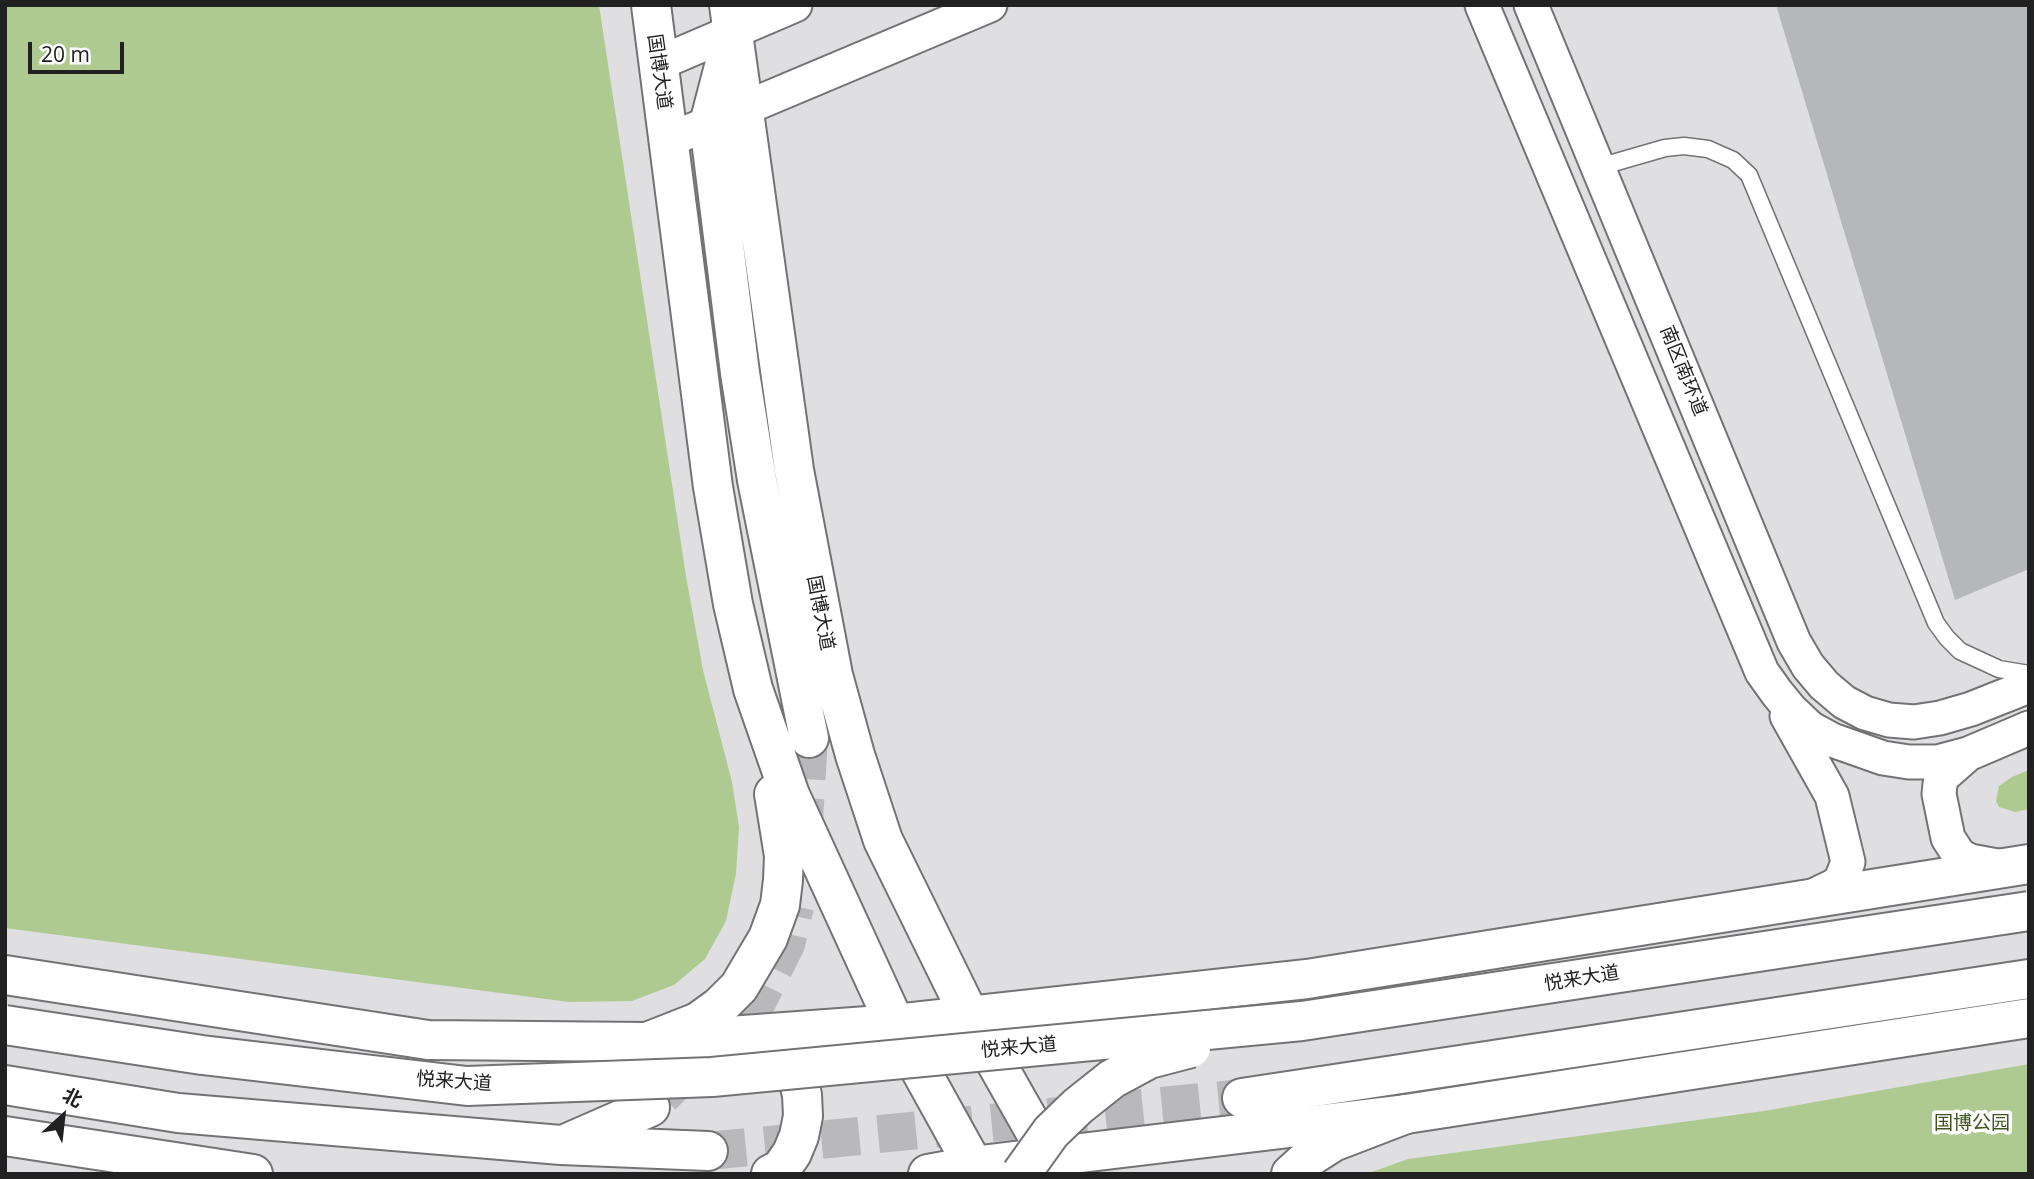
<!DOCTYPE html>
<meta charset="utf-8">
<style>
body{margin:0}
#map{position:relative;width:2034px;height:1179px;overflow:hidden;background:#dfdfe1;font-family:"Open Sans","Noto Sans SC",sans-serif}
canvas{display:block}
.frame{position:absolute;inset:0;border:7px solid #212122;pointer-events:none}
.north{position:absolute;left:28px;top:1081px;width:70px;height:70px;-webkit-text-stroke:5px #fff;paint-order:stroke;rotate:27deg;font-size:19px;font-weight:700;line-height:28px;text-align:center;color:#212122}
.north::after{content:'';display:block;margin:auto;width:24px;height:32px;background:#212122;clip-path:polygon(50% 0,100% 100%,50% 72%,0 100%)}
.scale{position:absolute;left:28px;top:42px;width:96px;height:32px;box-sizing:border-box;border:4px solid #212122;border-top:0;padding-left:9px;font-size:21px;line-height:24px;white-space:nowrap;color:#212122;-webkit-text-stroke:5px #fff;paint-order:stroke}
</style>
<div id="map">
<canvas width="2034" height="1179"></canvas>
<div class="frame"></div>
<div class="north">北</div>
<div class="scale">20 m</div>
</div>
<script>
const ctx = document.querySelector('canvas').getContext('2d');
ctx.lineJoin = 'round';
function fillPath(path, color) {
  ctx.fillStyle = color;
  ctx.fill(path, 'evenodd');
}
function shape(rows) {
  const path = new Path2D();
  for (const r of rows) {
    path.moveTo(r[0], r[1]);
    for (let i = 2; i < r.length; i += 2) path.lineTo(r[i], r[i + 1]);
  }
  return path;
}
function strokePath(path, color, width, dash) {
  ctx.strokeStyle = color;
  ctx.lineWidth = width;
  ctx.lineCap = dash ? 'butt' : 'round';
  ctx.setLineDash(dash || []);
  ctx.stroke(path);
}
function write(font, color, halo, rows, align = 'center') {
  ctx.font = font + ' "Open Sans","Noto Sans SC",sans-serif';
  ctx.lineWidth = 7;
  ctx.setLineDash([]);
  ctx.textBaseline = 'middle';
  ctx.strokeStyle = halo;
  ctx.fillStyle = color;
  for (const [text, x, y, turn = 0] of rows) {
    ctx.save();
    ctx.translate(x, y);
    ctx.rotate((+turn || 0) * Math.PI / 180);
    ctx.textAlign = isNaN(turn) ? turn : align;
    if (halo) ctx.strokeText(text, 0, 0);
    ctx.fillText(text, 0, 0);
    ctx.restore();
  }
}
const green = shape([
 [5,5,599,5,686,576,703,670,732,782,739,827,736,874,726,921,705,959,674,985,632,1001,569,1002,5,928],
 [2029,770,2029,809,2015,812,1999,807,1996,801,1999,786,2012,777],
 [2029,1064,2029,1174,1366,1174,1408,1159,1764,1111]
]);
const building = shape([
 [1776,5,2029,5,2029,569,1955,600]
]);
const primaryTunnel = shape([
 [803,836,809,738],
 [662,1096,757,1002,786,944,795,906],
 [708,1151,1242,1098]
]);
const lane = shape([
 [1599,167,1665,148,1684,146,1708,149,1733,160,1749,175,1936,623,1947,638,1960,651,1999,669,2029,674]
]);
const street = shape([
 [1482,5,1762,672,1777,693,1791,710,1810,728,1832,740,1883,758,1909,762,1938,762,1968,754,2029,728],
 [1531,5,1794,642,1808,666,1824,685,1844,702,1865,713,1889,720,1914,722,1940,718,1971,709,2029,686],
 [657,64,795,5],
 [669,140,990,5],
 [1787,716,1832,796,1848,862,1841,880,1834,886,1809,898],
 [1968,754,1943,776,1940,784,1939,794,1948,838,1959,855,1970,861,2003,867]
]);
const secondary = shape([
 [5,975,428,1040,647,1042,895,1024,1307,979,2029,864],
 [771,1048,784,1057,797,1075,802,1095,803,1116,799,1136,792,1153,781,1169,771,1174],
 [5,1136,253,1174],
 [928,1174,972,1166,1406,1114,2029,1018]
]);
const primary = shape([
 [651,5,713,487,733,604,753,689,790,795,895,1024,978,1174],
 [729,5,794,470,833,675,855,755,883,840,969,1015,1050,1158,1061,1174],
 [728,51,709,124,740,373,757,480,809,738],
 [647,1042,698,1022,720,1006,739,987,768,938,780,905,783,880,784,856,774,794],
 [5,1085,178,1113,561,1145,708,1151],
 [1242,1098,2029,979],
 [570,1142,650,1107],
 [1291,1174,1311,1156,1333,1142,1406,1114]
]);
const primaryBridge = shape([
 [5,1025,202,1055,467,1086,712,1077,1302,1021,2029,911],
 [1021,1174,1051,1132,1078,1106,1112,1079,1149,1059,1191,1048]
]);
const streetNames = [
 ["国博大道",659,72,82],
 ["南区南环道",1683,371,68],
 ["国博大道",820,613,79],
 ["悦来大道",1582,979,-9],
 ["悦来大道",1019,1048,-5],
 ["悦来大道",454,1082,4]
];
const parkNames = [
 ["国博公园",1972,1124]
];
fillPath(green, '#afca90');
fillPath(building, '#b6b7b9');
strokePath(primaryTunnel, '#b9b9bb', 38, [38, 19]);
strokePath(lane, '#737375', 19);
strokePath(street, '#737375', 37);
strokePath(secondary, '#737375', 42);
strokePath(primary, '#737375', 42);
strokePath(lane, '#fff', 16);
strokePath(street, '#fff', 33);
strokePath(secondary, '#fff', 38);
strokePath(primary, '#fff', 38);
strokePath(primaryBridge, '#737375', 42, []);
strokePath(primaryBridge, '#fff', 38);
write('19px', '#212122', '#fff', streetNames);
write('19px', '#3e551e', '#fff', parkNames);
</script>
